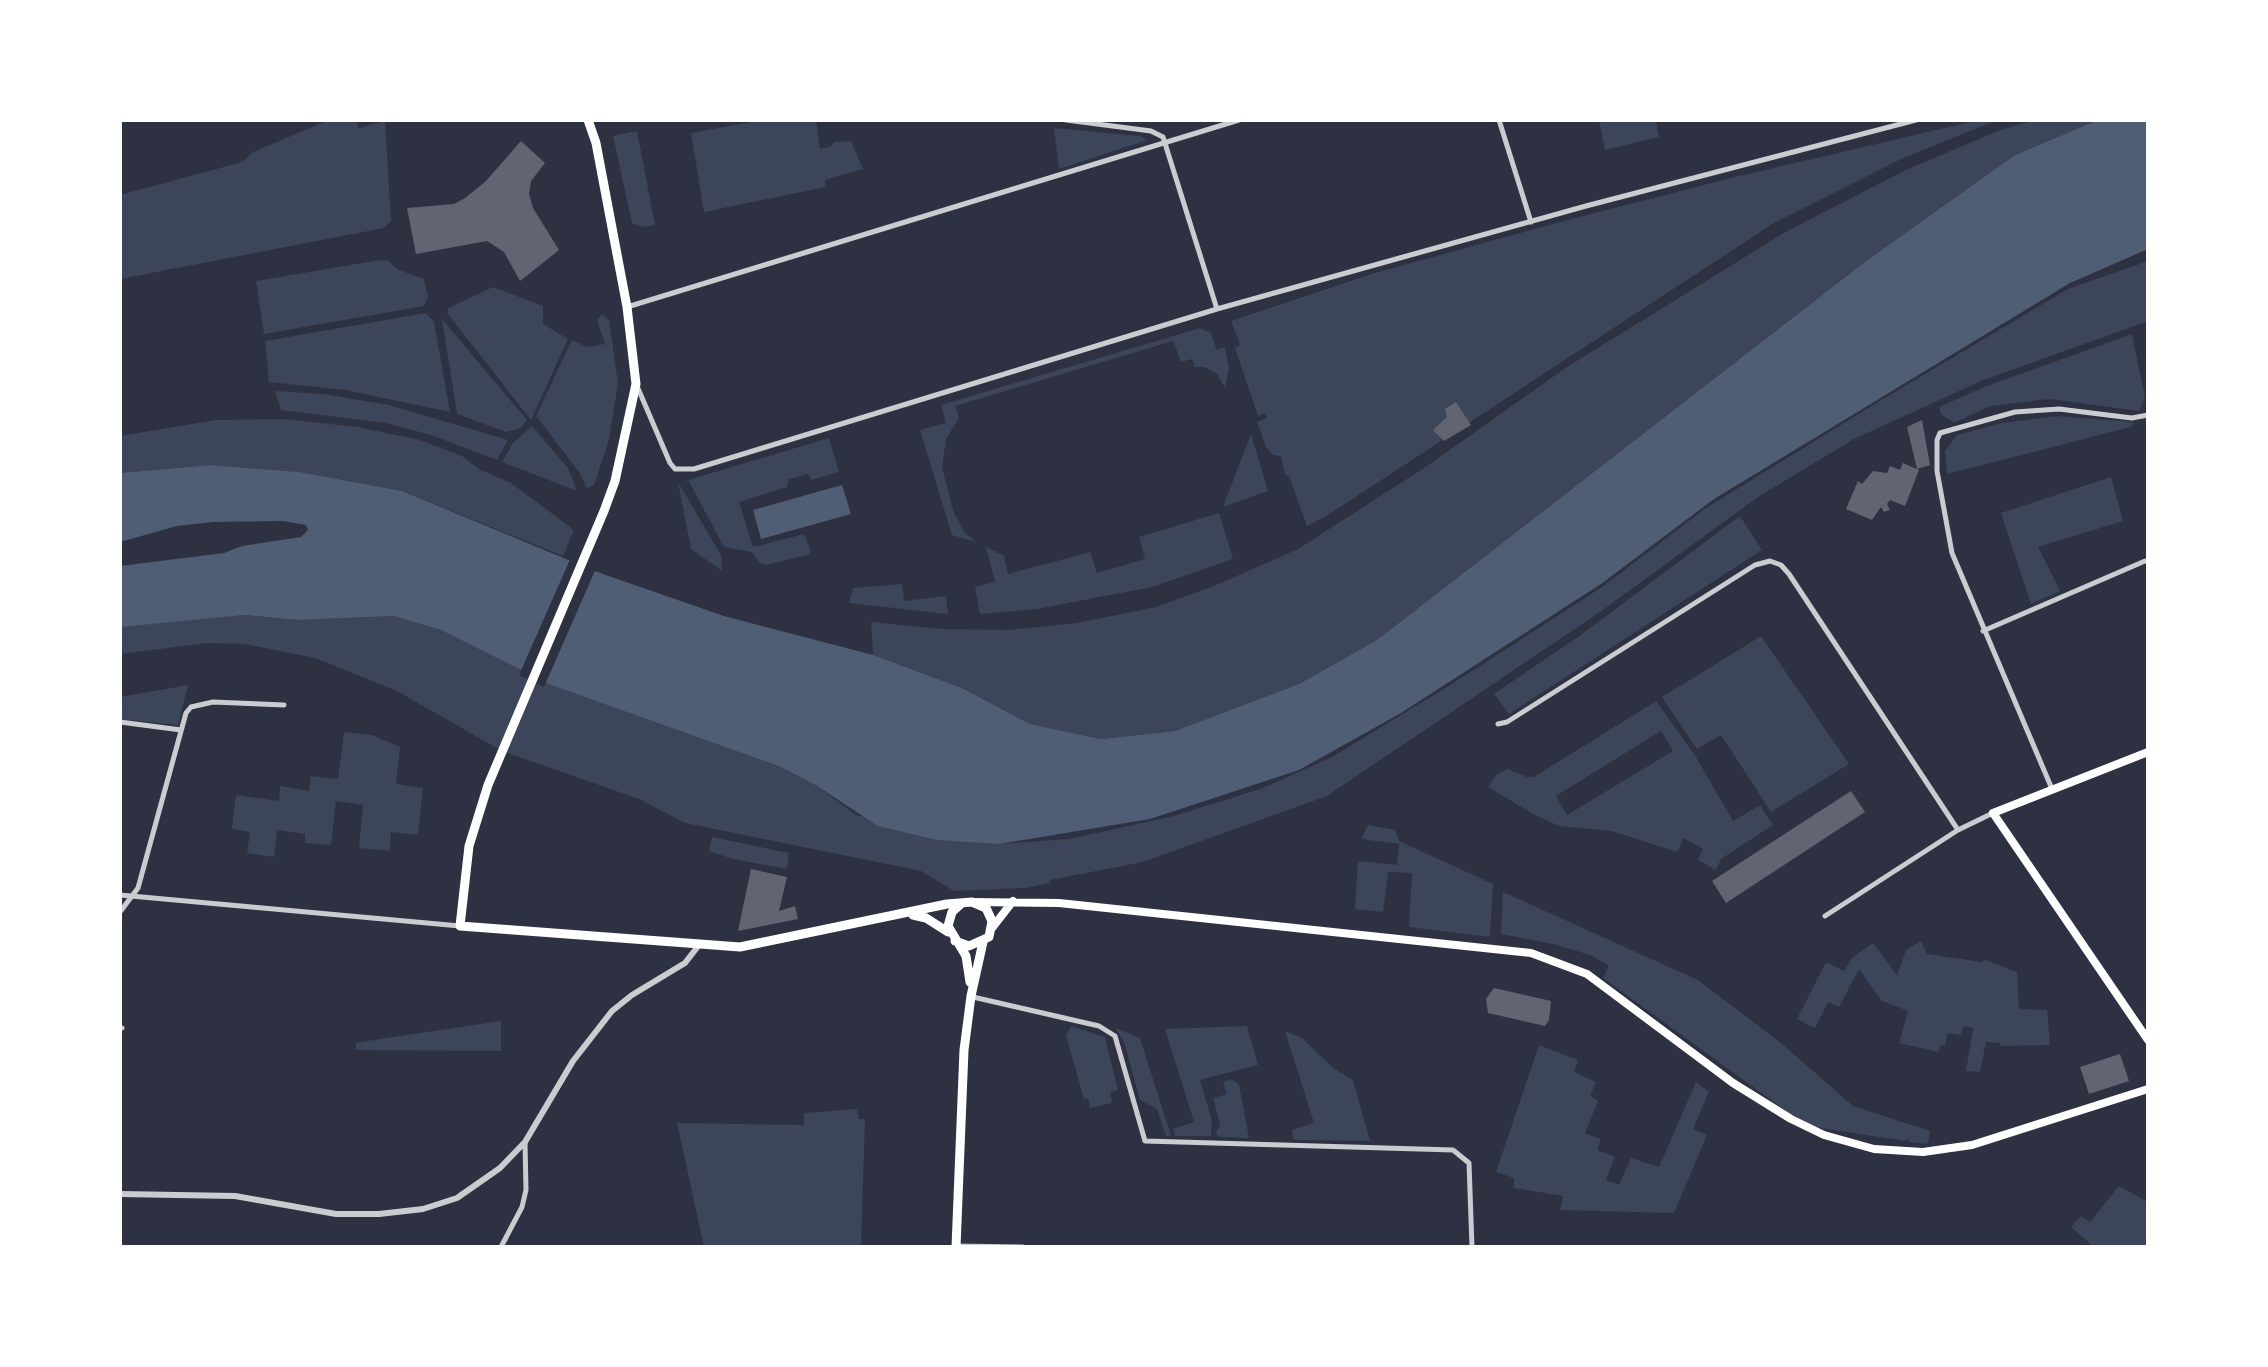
<!DOCTYPE html>
<style>
body{margin:0}
#map{position:relative;width:2268px;height:1367px;overflow:hidden;background:#2d3142;font-family:"Times New Roman",serif}
canvas{display:block}
.frame{position:absolute;inset:0;border:122px solid #fff;pointer-events:none}
</style>
<div id="map">
<canvas width="2268" height="1367"></canvas>
<div class="frame"></div>
</div>
<script>
const ctx = document.querySelector('canvas').getContext('2d');
ctx.lineJoin = 'round';
function fillPath(path, color) {
  ctx.fillStyle = color;
  ctx.fill(path, 'evenodd');
}
function shape(rows) {
  const path = new Path2D();
  for (const r of rows) {
    path.moveTo(r[0], r[1]);
    for (let i = 2; i < r.length; i += 2) path.lineTo(r[i], r[i + 1]);
  }
  return path;
}
function strokePath(path, color, width, dash) {
  ctx.strokeStyle = color;
  ctx.lineWidth = width;
  ctx.lineCap = dash ? 'butt' : 'round';
  ctx.setLineDash(dash || []);
  ctx.stroke(path);
}
const green = shape([
 [329,120,356,120,359,128,385,121,391,221,384,228,120,279,120,195,242,162,253,152],
 [762,120,816,120,820,149,832,146,834,142,851,141,863,169,825,180,826,187,704,212,691,133],
 [1599,120,1656,120,1659,137,1605,150],
 [1979,120,1997,120,1899,160,1774,223,1325,517,1307,526,1289,476,1285,475,1281,456,1273,455,1266,447,1257,422,1267,418,1265,413,1258,416,1235,348,1240,345,1231,321,1378,272,1564,221,1735,177],
 [2035,120,2098,120,2015,155,1866,261,1377,640,1299,684,1175,731,1101,739,1030,724,962,688,873,655,871,622,941,629,1009,630,1077,623,1156,607,1214,586,1298,549,1424,468,1567,367,1787,231,1906,170,2000,130],
 [1054,128,1140,136,1148,140,1059,169],
 [637,131,655,225,643,227,632,223,613,136],
 [380,260,388,261,399,270,424,279,428,297,424,306,264,334,256,281],
 [2148,261,2148,321,1981,381,1854,439,1758,497,1600,612,1327,796,1143,862,1050,880,1050,883,1025,888,954,891,921,871,685,823,639,799,502,751,397,691,315,658,245,644,208,643,120,654,120,627,131,623,245,615,298,620,393,616,441,630,551,685,781,767,817,786,856,815,999,844,1069,839,1174,816,1263,788,1332,757,1455,682,1602,587,1706,508,1883,399,2068,289],
 [493,287,543,306,543,324,568,339,531,420,447,313,448,308],
 [426,313,434,322,450,412,345,390,269,382,265,341],
 [602,314,609,320,618,383,609,440,594,485,587,488,579,472,536,416,572,340,587,347,605,344,597,320],
 [442,319,527,420,521,428,506,432,457,414],
 [1200,328,1211,333,1217,350,1225,347,1229,368,1225,388,1217,374,1204,367,1195,367,1192,359,1181,362,1173,341,955,406,959,418,946,439,942,468,954,513,965,533,977,542,952,535,920,430,946,423,941,405],
 [2132,334,2145,398,2139,411,2050,399,1990,406,1954,423,1941,414,1939,407,1987,386],
 [275,391,323,394,389,405,508,440,497,460,431,435,386,423,281,410],
 [2057,416,2134,422,2131,427,1947,474,1945,451,1957,435,2002,423],
 [283,419,358,427,420,440,462,456,479,469,511,483,574,530,563,556,402,491,300,472,210,465,120,473,120,436,216,420],
 [532,426,568,468,577,491,502,462,513,443],
 [1251,434,1268,491,1223,507],
 [829,438,839,472,811,480,808,474,789,479,787,487,739,502,753,547,804,534,811,551,808,555,765,565,760,563,752,552,724,547,688,480],
 [2111,477,2123,521,2038,547,2060,591,2031,604,2001,513],
 [678,482,721,555,722,571,691,549],
 [1219,513,1233,559,1152,587,1037,609,980,614,975,587,995,582,986,547,1004,556,1008,574,1090,552,1097,573,1145,559,1139,537],
 [1740,516,1762,550,1509,714,1494,694,1582,634],
 [902,584,904,601,946,596,948,614,849,603,853,588],
 [1761,636,1849,764,1771,812,1721,735,1697,749,1662,697],
 [188,685,178,725,120,719,120,697],
 [1656,701,1696,757,1733,821,1760,805,1773,825,1721,859,1716,870,1698,860,1703,849,1684,838,1677,852,1612,831,1559,826,1533,814,1488,787,1496,775,1507,769,1527,777,1534,777],
 [1661,731,1673,751,1567,815,1556,796],
 [344,732,372,735,400,747,396,784,423,788,418,835,391,832,390,851,359,848,363,805,336,801,331,845,305,843,305,834,277,830,274,857,247,853,250,832,232,829,236,795,279,801,280,786,309,791,311,776,338,779],
 [1368,825,1395,830,1399,841,1493,884,1490,937,1409,927,1412,873,1388,872,1383,912,1355,909,1358,861,1397,865,1399,844,1361,839],
 [712,837,789,853,787,869,733,859,709,851],
 [1503,892,1698,980,1781,1043,1853,1106,1930,1131,1928,1144,1909,1142,1908,1138,1905,1141,1814,1127,1789,1113,1603,978,1609,966,1590,955,1553,944,1501,934],
 [1921,941,1927,954,1982,962,1983,959,2017,972,2019,1009,2047,1010,2050,1045,2001,1046,2000,1043,1986,1042,1980,1072,1966,1071,1973,1028,1963,1026,1961,1035,1948,1033,1945,1046,1940,1045,1939,1052,1899,1043,1908,1011,1882,1001,1859,969,1839,1007,1828,1002,1815,1028,1797,1019,1826,962,1844,971,1852,958,1873,943,1897,975,1906,950],
 [501,1021,501,1051,356,1050,356,1043,360,1042],
 [1071,1026,1105,1037,1118,1090,1110,1092,1112,1103,1090,1108,1088,1098,1084,1099,1066,1036],
 [1247,1026,1258,1065,1200,1080,1212,1121,1211,1136,1175,1136,1173,1129,1194,1122,1165,1029],
 [1116,1028,1140,1038,1171,1136,1166,1136,1157,1109,1140,1100,1125,1045],
 [1285,1031,1302,1038,1333,1068,1353,1080,1370,1141,1294,1140,1292,1130,1314,1123],
 [1539,1045,1578,1060,1574,1072,1596,1082,1590,1096,1598,1101,1585,1133,1601,1139,1597,1150,1615,1157,1606,1180,1619,1185,1631,1158,1659,1167,1696,1082,1709,1092,1693,1129,1707,1135,1674,1213,1560,1210,1563,1196,1514,1188,1514,1178,1496,1172],
 [1232,1079,1239,1085,1249,1138,1218,1137,1216,1133,1220,1124,1213,1098,1227,1094,1223,1082],
 [857,1109,859,1119,865,1119,861,1247,704,1247,677,1123,804,1125,804,1113],
 [2119,1186,2148,1202,2148,1247,2094,1247,2071,1227,2081,1216,2090,1222]
]);
const water = shape([
 [2098,120,2148,120,2148,249,2070,283,1714,499,1601,584,1401,713,1299,770,1150,819,999,844,937,840,878,826,817,786,781,767,551,685,441,630,393,616,298,620,245,615,120,627,120,566,224,553,242,546,301,537,308,530,306,525,283,521,213,522,177,526,120,542,120,473,210,465,300,472,402,491,600,573,724,616,873,655,962,688,1030,724,1101,739,1175,731,1299,684,1377,640,1866,261,2015,155],
 [842,485,851,514,761,539,753,510]
]);
const pier = shape([
 [572,555,597,566,544,687,519,675]
]);
const building = shape([
 [521,141,545,163,531,181,529,194,533,208,559,250,520,281,504,252,487,241,416,254,407,208,454,204,465,198,485,182],
 [1456,402,1471,425,1444,441,1433,430,1447,417,1445,409],
 [1922,420,1930,465,1917,469,1907,427],
 [1903,463,1919,470,1905,506,1890,500,1887,504,1890,510,1884,512,1881,507,1872,520,1846,509,1858,481,1862,484,1873,471,1887,473,1890,466,1900,470],
 [1851,791,1865,812,1726,903,1712,881],
 [751,869,787,877,779,911,795,906,798,919,738,931],
 [1494,988,1551,1001,1549,1020,1545,1026,1488,1013,1486,999],
 [2120,1054,2129,1081,2089,1094,2080,1067]
]);
const minor = shape([
 [1066,120,1151,131,1163,137,1217,309],
 [1499,120,1531,222],
 [627,307,1239,120],
 [637,386,670,463,675,469,694,469,1217,309,1586,206,1916,120],
 [1983,631,2145,561],
 [120,722,181,730],
 [1498,724,1507,722,1755,565,1770,561,1781,565,1789,574,1958,830],
 [2052,789,1952,553,1937,471,1937,440,1940,433,2015,412,2059,409,2132,418,2148,415],
 [120,895,460,926],
 [120,912,138,888,186,713,191,707,213,702,284,705],
 [1825,916,1958,830,1993,813],
 [973,997,1099,1026,1115,1036,1145,1141,1453,1150,1469,1163,1472,1247],
 [120,1028,122,1028],
 [956,1246,1023,1247],
 [501,1247,522,1207,526,1190,525,1142]
]);
const tertiary = shape([
 [120,1194,235,1196,336,1214,379,1214,423,1209,457,1198,500,1168,525,1142,573,1061,612,1011,632,995,685,963,699,945]
]);
const secondary = shape([
 [2148,752,1993,813,2148,1040],
 [972,902,1059,903,1531,953,1587,974,1733,1083,1791,1119,1824,1135,1874,1149,1923,1152,1972,1145,2148,1089],
 [992,928,1013,901]
]);
const primary = shape([
 [588,120,596,143,627,307,636,384,615,481,604,511,488,785,469,846,460,926,740,947,947,904,972,902,986,908,992,921,989,937,969,946,955,941],
 [961,904,952,912,948,926,966,956,970,982],
 [913,915,926,918,948,932],
 [956,1247,964,1050,971,996,983,942]
]);
fillPath(green, '#3c4559');
fillPath(water, '#4f5d75');
fillPath(pier, '#2d3142');
fillPath(building, '#626471');
strokePath(minor, '#caccd0', 5);
strokePath(tertiary, '#caccd0', 6);
strokePath(secondary, '#fff', 8);
strokePath(primary, '#fff', 9);
</script>
